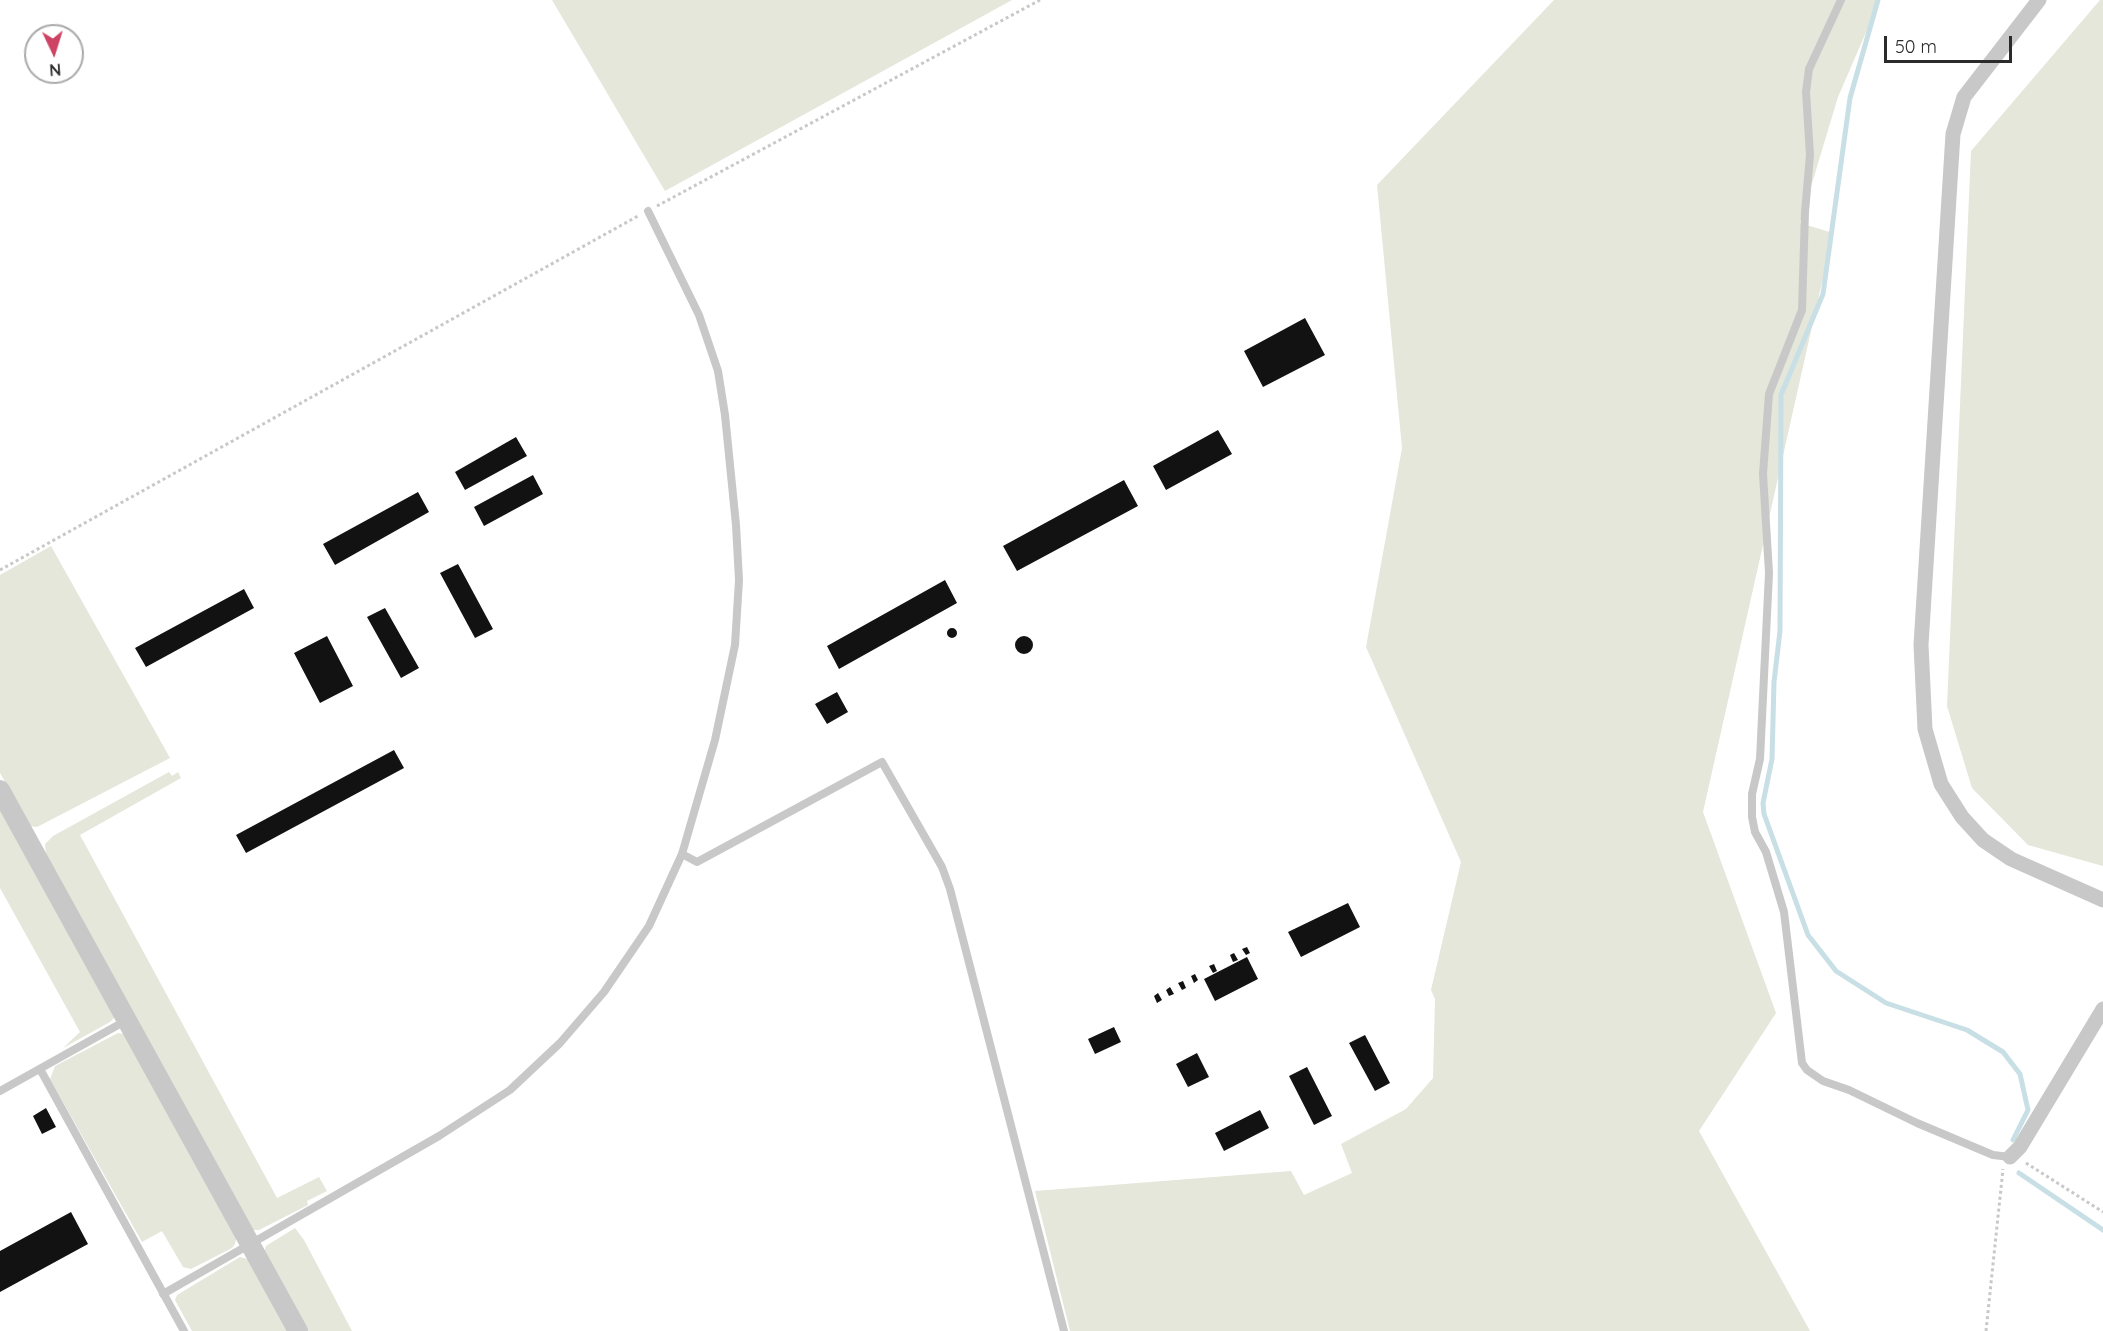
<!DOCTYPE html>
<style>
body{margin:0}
#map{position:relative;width:2103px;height:1331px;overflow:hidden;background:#fff;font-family:Quicksand,sans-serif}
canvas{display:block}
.north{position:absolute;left:24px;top:24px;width:60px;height:60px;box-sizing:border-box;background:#fff;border:2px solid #aaa;border-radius:50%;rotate:176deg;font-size:16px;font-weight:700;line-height:24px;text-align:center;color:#2b2b2b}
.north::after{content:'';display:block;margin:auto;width:21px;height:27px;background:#ce4264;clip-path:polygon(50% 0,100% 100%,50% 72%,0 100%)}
.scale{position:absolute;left:1884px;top:36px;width:128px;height:27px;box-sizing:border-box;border:3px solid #2b2b2b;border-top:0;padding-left:8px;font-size:18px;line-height:21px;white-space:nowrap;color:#2b2b2b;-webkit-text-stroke:4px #fff;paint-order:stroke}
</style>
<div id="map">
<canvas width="2103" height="1331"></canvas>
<div class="north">N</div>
<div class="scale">50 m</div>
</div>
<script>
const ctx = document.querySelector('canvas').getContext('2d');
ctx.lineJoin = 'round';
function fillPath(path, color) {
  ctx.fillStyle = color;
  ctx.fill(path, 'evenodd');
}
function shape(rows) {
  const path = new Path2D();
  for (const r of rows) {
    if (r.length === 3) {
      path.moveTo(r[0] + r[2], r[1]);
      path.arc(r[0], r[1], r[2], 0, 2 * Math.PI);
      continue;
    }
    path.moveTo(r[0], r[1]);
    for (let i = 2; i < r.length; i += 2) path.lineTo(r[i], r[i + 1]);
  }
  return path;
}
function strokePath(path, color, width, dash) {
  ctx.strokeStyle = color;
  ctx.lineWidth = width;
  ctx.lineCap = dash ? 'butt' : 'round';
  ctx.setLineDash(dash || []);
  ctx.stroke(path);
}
const green = shape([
 [552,0,1012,0,665,191],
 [1554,0,1880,0,1838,97,1800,223,1833,233,1703,812,1776,1013,1699,1131,1810,1331,1070,1331,1035,1191,1291,1171,1304,1195,1352,1173,1341,1144,1406,1109,1433,1078,1435,999,1431,990,1461,862,1366,647,1402,448,1377,185],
 [2100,0,2103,0,2103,866,2028,845,1972,788,1947,706,1971,151],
 [51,546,170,758,37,827,30,826,0,773,0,575],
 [169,772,172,776,178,772,181,778,80,835,277,1198,319,1177,327,1191,307,1201,308,1205,259,1230,252,1230,46,855,45,844,53,836],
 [0,805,114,1010,114,1018,110,1022,63,1048,80,1032,0,888],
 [118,1033,124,1034,237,1234,235,1244,232,1248,191,1269,183,1267,162,1231,142,1242,50,1079,55,1066],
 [295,1228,304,1240,352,1331,305,1331,264,1253,266,1246],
 [240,1257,247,1259,253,1265,289,1331,192,1331,175,1300,177,1295]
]);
const stream = shape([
 [1878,0,1850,98,1823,294,1781,395,1780,631,1774,682,1772,759,1763,803,1764,814,1808,935,1836,971,1886,1003,1967,1030,2003,1052,2020,1074,2028,1110,2013,1140],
 [2019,1173,2103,1230]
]);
const building = shape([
 [1305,318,1325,355,1263,387,1244,351],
 [1218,430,1232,454,1166,490,1153,466],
 [516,437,527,456,465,490,455,472],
 [533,475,543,494,484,526,474,507],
 [1124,480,1138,506,1017,571,1003,546],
 [418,492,429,512,335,565,323,544],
 [458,564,493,629,475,638,440,573],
 [945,580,957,603,839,669,827,646],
 [244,589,254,608,146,667,135,648],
 [385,608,419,668,401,678,367,617],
 [952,633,5],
 [327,636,353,686,320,703,294,653],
 [1024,645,9],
 [837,692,848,712,827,724,815,704],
 [394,750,404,768,246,853,236,835],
 [1348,903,1360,927,1301,957,1288,932],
 [1247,947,1250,953,1246,955,1242,949],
 [1234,953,1238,960,1233,962,1230,955],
 [1247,957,1258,979,1215,1001,1204,979],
 [1214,964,1217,971,1213,973,1209,966],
 [1195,974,1198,980,1194,983,1191,976],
 [1183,981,1186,988,1182,990,1178,983],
 [1170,987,1174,994,1169,996,1166,990],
 [1158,993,1162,1000,1157,1003,1154,996],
 [1114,1027,1121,1042,1095,1054,1088,1039],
 [1365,1035,1390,1083,1375,1091,1349,1043],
 [1197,1053,1209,1077,1188,1087,1176,1064],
 [1307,1067,1332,1116,1314,1125,1289,1076],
 [46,1108,56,1127,42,1134,33,1116],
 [1260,1110,1269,1128,1224,1151,1215,1133],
 [71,1212,88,1244,0,1292,0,1251]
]);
const path = shape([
 [657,206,1040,0],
 [0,570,638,216],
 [2026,1163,2103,1212],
 [1986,1331,2003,1169]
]);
const service = shape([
 [1841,0,1809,69,1806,92,1810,155,1805,212,1802,310,1769,394,1763,474,1769,573,1760,759,1752,794,1752,817,1755,832,1766,852,1784,912,1802,1063,1807,1070,1823,1081,1849,1090,1917,1123,1993,1155,2010,1157],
 [682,854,697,862,882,762,942,867,950,889,1064,1331],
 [40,1069,184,1331],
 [0,1091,127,1020],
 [163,1294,439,1136,510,1090,560,1043,604,992,649,926,682,854,715,740,735,645,739,580,736,525,725,415,718,371,699,315,648,211]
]);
const minor = shape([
 [2039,0,1964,97,1953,134,1921,645,1925,729,1941,784,1962,817,1983,840,2011,859,2103,900],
 [2010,1157,2020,1147,2103,1009]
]);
const tertiary = shape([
 [0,790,298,1331]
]);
fillPath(green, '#e4e7da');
strokePath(stream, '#c8dfe5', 5);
fillPath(building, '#121212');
strokePath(path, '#c8c8c8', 3, [3, 3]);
strokePath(service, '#c8c8c8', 8);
strokePath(minor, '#c8c8c8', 15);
strokePath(tertiary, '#c8c8c8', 20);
</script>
